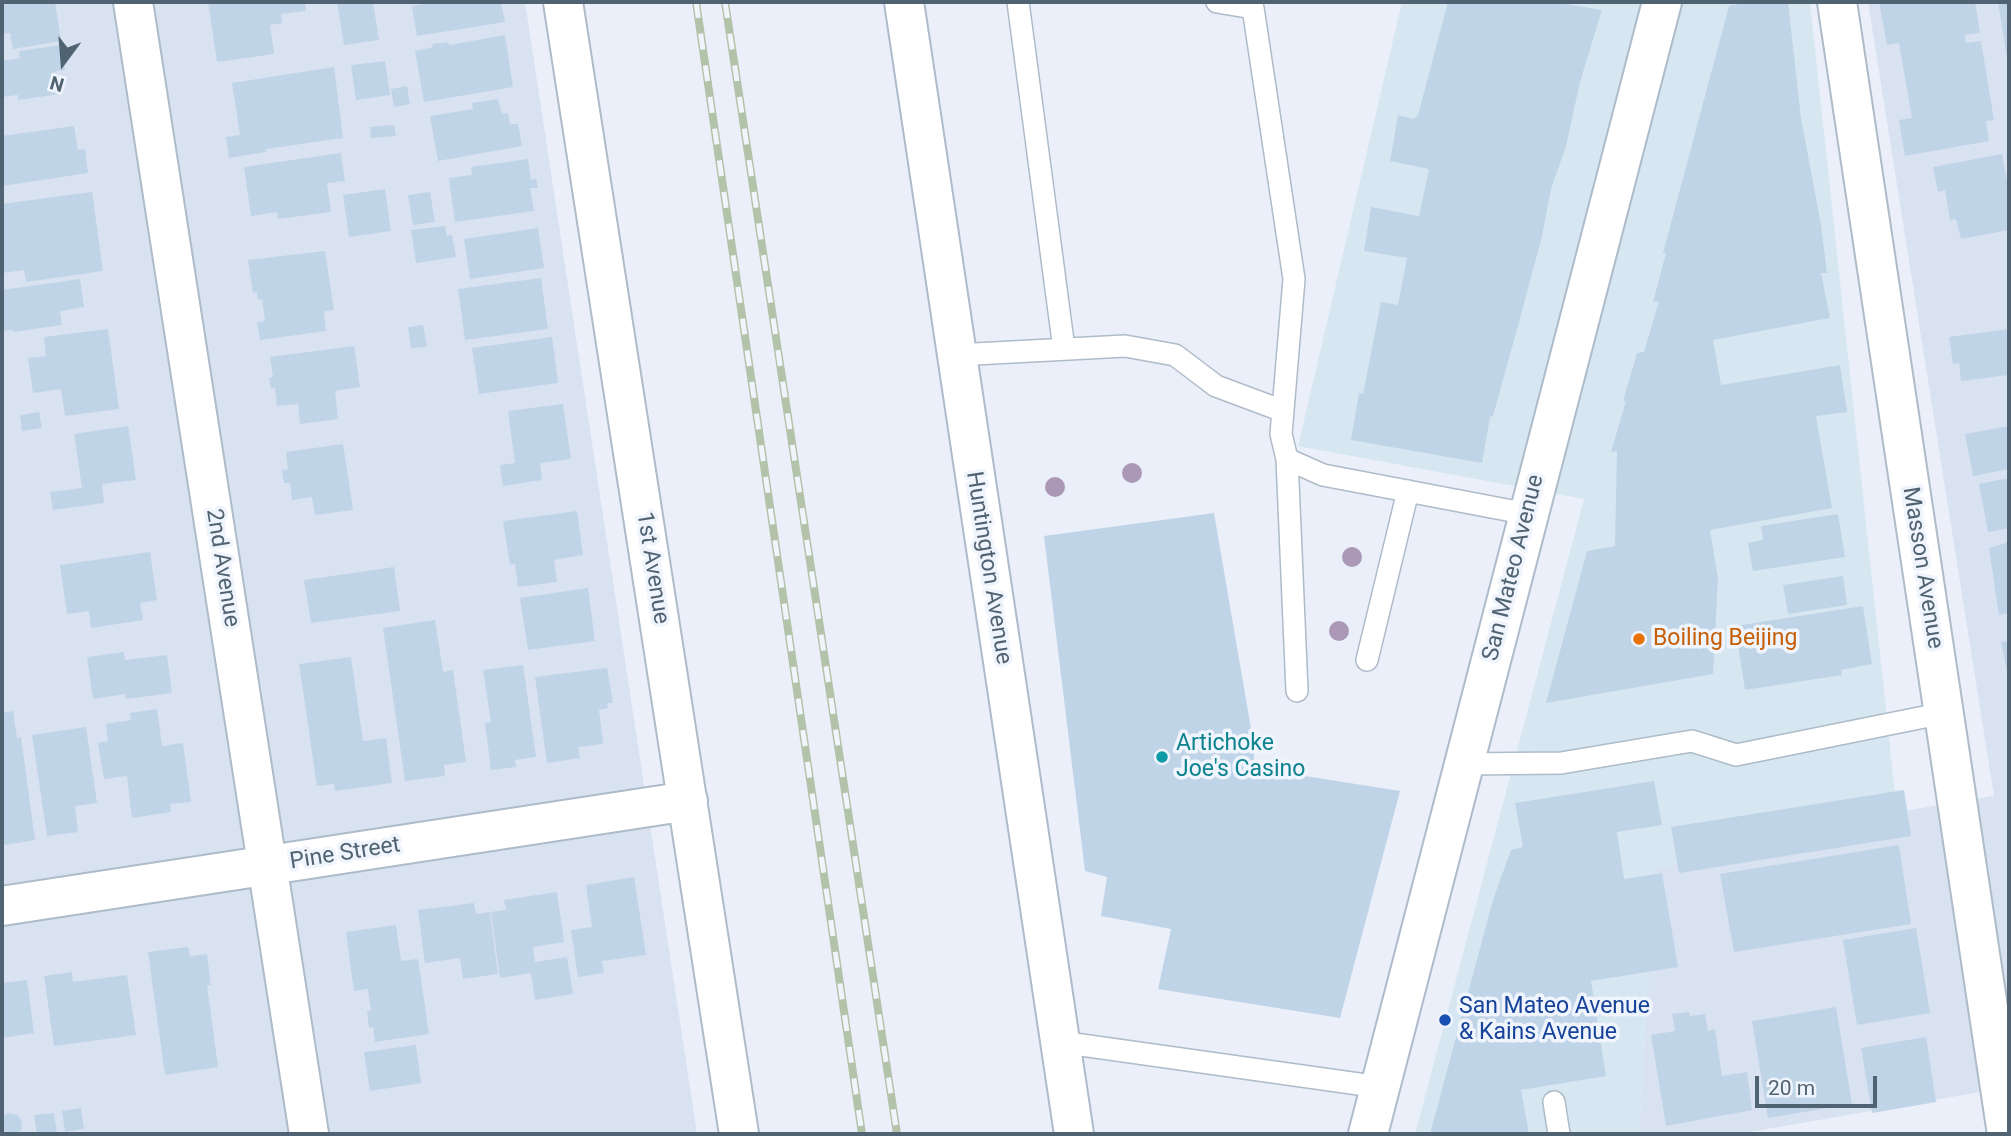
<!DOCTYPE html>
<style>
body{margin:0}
#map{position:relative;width:2011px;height:1136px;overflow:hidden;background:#eaeffa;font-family:Roboto,sans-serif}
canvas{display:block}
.frame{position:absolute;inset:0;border:4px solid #506372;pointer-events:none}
.north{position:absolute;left:28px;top:28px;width:70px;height:70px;-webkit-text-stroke:5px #f0f4fd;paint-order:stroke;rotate:196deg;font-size:19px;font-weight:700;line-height:28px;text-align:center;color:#506372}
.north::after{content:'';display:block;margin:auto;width:24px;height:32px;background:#506372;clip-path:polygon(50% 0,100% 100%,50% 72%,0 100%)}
.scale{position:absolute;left:1755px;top:1076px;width:122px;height:32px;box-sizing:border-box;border:4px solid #506372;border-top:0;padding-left:9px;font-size:21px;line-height:24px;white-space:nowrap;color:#506372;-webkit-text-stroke:5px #f0f4fd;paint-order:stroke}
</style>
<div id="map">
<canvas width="2011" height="1136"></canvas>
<div class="frame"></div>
<div class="north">N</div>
<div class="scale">20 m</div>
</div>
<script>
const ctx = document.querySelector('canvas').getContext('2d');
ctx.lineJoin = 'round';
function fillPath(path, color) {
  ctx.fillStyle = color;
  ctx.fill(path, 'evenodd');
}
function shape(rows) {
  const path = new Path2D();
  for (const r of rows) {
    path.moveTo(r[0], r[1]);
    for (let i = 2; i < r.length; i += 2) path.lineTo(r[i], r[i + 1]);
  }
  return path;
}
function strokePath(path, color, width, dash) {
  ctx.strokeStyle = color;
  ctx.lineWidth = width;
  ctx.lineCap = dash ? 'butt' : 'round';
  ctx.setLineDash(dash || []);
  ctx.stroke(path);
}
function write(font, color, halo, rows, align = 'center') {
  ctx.font = font + ' Roboto,sans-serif';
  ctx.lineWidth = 7;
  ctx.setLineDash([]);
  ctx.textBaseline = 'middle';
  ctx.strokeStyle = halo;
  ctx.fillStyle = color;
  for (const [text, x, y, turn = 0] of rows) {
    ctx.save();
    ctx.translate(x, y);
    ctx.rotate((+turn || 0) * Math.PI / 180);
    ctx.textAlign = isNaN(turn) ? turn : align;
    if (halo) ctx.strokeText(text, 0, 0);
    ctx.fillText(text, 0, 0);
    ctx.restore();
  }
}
const residential = shape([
 [2,2,525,2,697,1134,2,1134],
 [1868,2,2009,2,2009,1087,1738,1134,1639,1134,1655,869,1897,812,1994,796]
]);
const commercial = shape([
 [1402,2,1810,2,1897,812,1656,869,1639,1134,1415,1134,1584,499,1298,446]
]);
const building = shape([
 [2,2,55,2,61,41,13,49,10,33,2,34],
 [208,2,305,2,306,11,281,14,282,23,270,25,274,54,217,62],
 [337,2,373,2,379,40,344,45],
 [435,2,501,2,505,22,417,36,412,6],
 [1448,2,1554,2,1602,10,1580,82,1566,146,1551,189,1542,236,1518,326,1493,416,1490,417,1482,463,1351,440,1359,393,1363,394,1381,302,1398,305,1407,258,1364,251,1371,207,1419,216,1429,169,1390,161,1398,115,1414,119,1418,115],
 [1750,2,1788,2,1801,118,1821,225,1827,273,1821,273,1830,318,1713,340,1721,385,1840,365,1847,412,1816,416,1832,508,1710,530,1718,578,1713,674,1546,703,1587,551,1615,546,1617,451,1611,452,1626,401,1623,401,1637,353,1644,352,1659,301,1653,302,1666,253,1663,253,1729,6],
 [1879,2,1975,2,1980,33,1965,35,1966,43,1981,41,1994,120,1986,121,1989,141,1905,156,1899,120,1912,118,1899,43,1887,45],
 [1998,2,2009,2,2009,63,2008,64],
 [505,35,513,87,424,102,415,51,433,47,432,44,448,42,449,45],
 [61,45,65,70,56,71,60,94,18,100,18,95,2,97,2,61,20,58,19,51],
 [385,61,390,95,356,100,351,65],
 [334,67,343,138,266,149,266,152,229,158,226,137,240,135,232,83],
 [407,86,410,104,394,107,391,89],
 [498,99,502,114,508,113,510,124,518,124,522,146,438,161,430,116,473,109,472,103],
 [394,125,396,136,371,138,370,127],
 [74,126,78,150,85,149,88,173,2,186,2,136],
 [341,153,345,181,327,183,331,212,278,219,277,212,251,216,244,167],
 [2002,154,2009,192,2009,230,1961,239,1956,219,1950,220,1945,190,1938,192,1933,167],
 [528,159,531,180,536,179,538,188,530,188,534,211,455,222,449,178,472,175,471,167],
 [385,189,391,231,349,237,343,195],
 [92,192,103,271,26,282,24,270,2,273,2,204],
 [430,192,435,222,413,225,408,195],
 [445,226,447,236,452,235,456,257,416,263,411,230],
 [538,228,544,268,470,279,464,239],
 [325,251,334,310,324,311,326,331,260,340,257,322,265,321,262,299,258,300,257,292,253,293,248,260],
 [541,278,548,329,465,340,458,289],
 [80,279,84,307,60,311,62,325,13,332,13,330,2,331,2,290],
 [423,325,427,347,411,348,408,327],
 [108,329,119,409,65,416,61,389,33,393,28,358,46,356,44,337],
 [2009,329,2009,375,1961,381,1959,363,1953,364,1949,337],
 [552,337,558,383,479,394,472,348],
 [354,346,360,387,335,391,338,419,300,424,298,404,277,406,275,388,271,389,269,378,273,377,270,357],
 [563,404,571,459,540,463,542,480,503,486,500,465,515,463,508,411],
 [39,412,42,428,22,431,20,415],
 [128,426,136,480,102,484,104,503,53,510,50,492,82,488,74,434],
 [2009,426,2009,469,1973,476,1965,434],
 [343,444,353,510,315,515,312,497,292,500,290,483,284,483,282,470,288,469,286,452],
 [2009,478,2009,528,1988,532,1979,484],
 [577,511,583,555,554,560,557,582,518,587,515,564,510,565,503,521],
 [1214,513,1254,746,1254,768,1400,791,1340,1018,1158,989,1171,929,1101,916,1107,877,1085,871,1044,536],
 [1838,514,1845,557,1753,571,1748,543,1763,540,1761,526],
 [2009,542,2009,613,1999,615,1989,548],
 [150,552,157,600,140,603,143,620,91,628,89,611,67,614,60,565],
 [394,567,400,611,311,623,304,580],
 [1843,576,1847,605,1788,614,1783,585],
 [588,588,595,641,528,650,520,598],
 [1863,606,1872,664,1841,670,1842,675,1745,690,1735,626],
 [435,620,443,672,453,670,466,762,444,765,445,776,405,781,383,628],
 [2009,641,2009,676,2008,676,2001,642],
 [124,652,125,660,167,655,172,693,126,699,125,694,93,699,87,657],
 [351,657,363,741,386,738,392,783,335,791,334,784,317,786,299,664],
 [523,665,536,757,515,760,516,767,491,770,485,723,491,722,483,670],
 [607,668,613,703,607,703,608,708,599,710,603,744,578,747,580,758,547,763,535,677],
 [157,709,162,746,183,743,191,802,170,804,171,812,132,818,127,776,104,779,98,743,108,741,106,724,131,720,130,713],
 [13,711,17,738,21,737,35,840,4,845,2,713],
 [86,727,97,803,75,806,78,832,47,836,32,735],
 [1654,781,1662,825,1617,832,1624,879,1662,873,1678,967,1591,981,1606,1076,1521,1090,1529,1134,1430,1134,1493,900,1511,850,1523,847,1515,803],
 [1904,790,1911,836,1679,873,1671,827],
 [1899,845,1911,924,1734,952,1720,874],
 [634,877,646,955,602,961,604,973,578,977,571,930,592,927,586,885],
 [557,892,564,942,533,947,535,962,567,957,573,994,535,1000,531,973,500,978,491,912,506,910,504,900],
 [474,903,476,914,490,912,498,974,463,979,460,958,425,963,418,910],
 [396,925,401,961,418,959,429,1034,375,1042,373,1027,369,1028,367,1011,371,1011,368,989,354,991,346,932],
 [1916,928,1930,1013,1857,1025,1843,940],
 [188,947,190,956,207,954,211,985,207,985,218,1067,165,1075,148,952],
 [72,972,73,982,127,975,136,1035,54,1046,44,976],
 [27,980,34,1033,2,1038,2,983],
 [1836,1007,1852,1104,1768,1118,1752,1021],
 [1689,1012,1690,1016,1705,1014,1708,1031,1715,1029,1722,1076,1747,1072,1752,1110,1666,1126,1651,1035,1675,1031,1672,1014],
 [1926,1037,1936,1102,1872,1113,1861,1048],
 [416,1045,421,1083,370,1091,364,1052],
 [81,1108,84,1129,65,1132,62,1111],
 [8,1113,17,1115,21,1119,22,1128,18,1134,2,1133,2,1117],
 [54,1113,57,1134,37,1134,34,1115]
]);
const lane = shape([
 [1018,2,1064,349],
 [1217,2,1253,8,1294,279,1281,434,1287,459,1323,475,1528,514],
 [956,355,1125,346,1175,355,1216,386,1283,411],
 [1287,459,1297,691],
 [1367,660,1408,491],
 [1464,764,1561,763,1692,741,1736,755,1944,713],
 [1060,1042,1380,1087],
 [1554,1102,1559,1134]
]);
const street = shape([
 [133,2,309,1134],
 [563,2,739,1134],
 [1837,2,2007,1134],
 [2,906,688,801]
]);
const secondary = shape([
 [904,2,1074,1134],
 [1368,1134,1662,2]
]);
const rail = shape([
 [696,2,862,1134],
 [725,2,897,1134]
]);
const trees = [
 [1132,473],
 [1055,487],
 [1352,557],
 [1339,631]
];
const markers = [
 [1639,639,7,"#e8710a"],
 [1162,757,7,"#0f9aa8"],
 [1445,1020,7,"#1a4fb4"]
];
const streetNames = [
 ["2nd Avenue",222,568,81],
 ["1st Avenue",652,568,81],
 ["Huntington Avenue",988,568,81],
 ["San Mateo Avenue",1514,568,-76],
 ["Masson Avenue",1922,568,81],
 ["Pine Street",345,854,-9]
];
const foodNames = [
 ["Boiling Beijing",1653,639]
];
const cultureNames = [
 ["Artichoke",1176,744],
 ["Joe's Casino",1176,770]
];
const transitNames = [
 ["San Mateo Avenue",1459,1007],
 ["& Kains Avenue",1459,1033]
];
fillPath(residential, '#d9e2f1');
fillPath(commercial, '#d7e7f1');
fillPath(building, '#c0d4e7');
strokePath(lane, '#aebbc8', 24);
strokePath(street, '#aebbc8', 42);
strokePath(secondary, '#adbbcb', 42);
strokePath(lane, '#fff', 21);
strokePath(street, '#fff', 38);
strokePath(secondary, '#fff', 38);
strokePath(rail, '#b3c3a9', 8);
strokePath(rail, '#f0f4fd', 5, [16]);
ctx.fillStyle = '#ab98b7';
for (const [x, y] of trees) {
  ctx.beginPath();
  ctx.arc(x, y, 10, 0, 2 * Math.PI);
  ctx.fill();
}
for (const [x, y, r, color] of markers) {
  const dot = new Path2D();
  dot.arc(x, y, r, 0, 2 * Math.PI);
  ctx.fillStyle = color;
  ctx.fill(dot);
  strokePath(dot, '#f0f4fd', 2.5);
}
write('23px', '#506372', '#f0f4fd', streetNames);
write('23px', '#c56008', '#f0f4fd', foodNames, 'left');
write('23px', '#0d838f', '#f0f4fd', cultureNames, 'left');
write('23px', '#164399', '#f0f4fd', transitNames, 'left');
</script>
